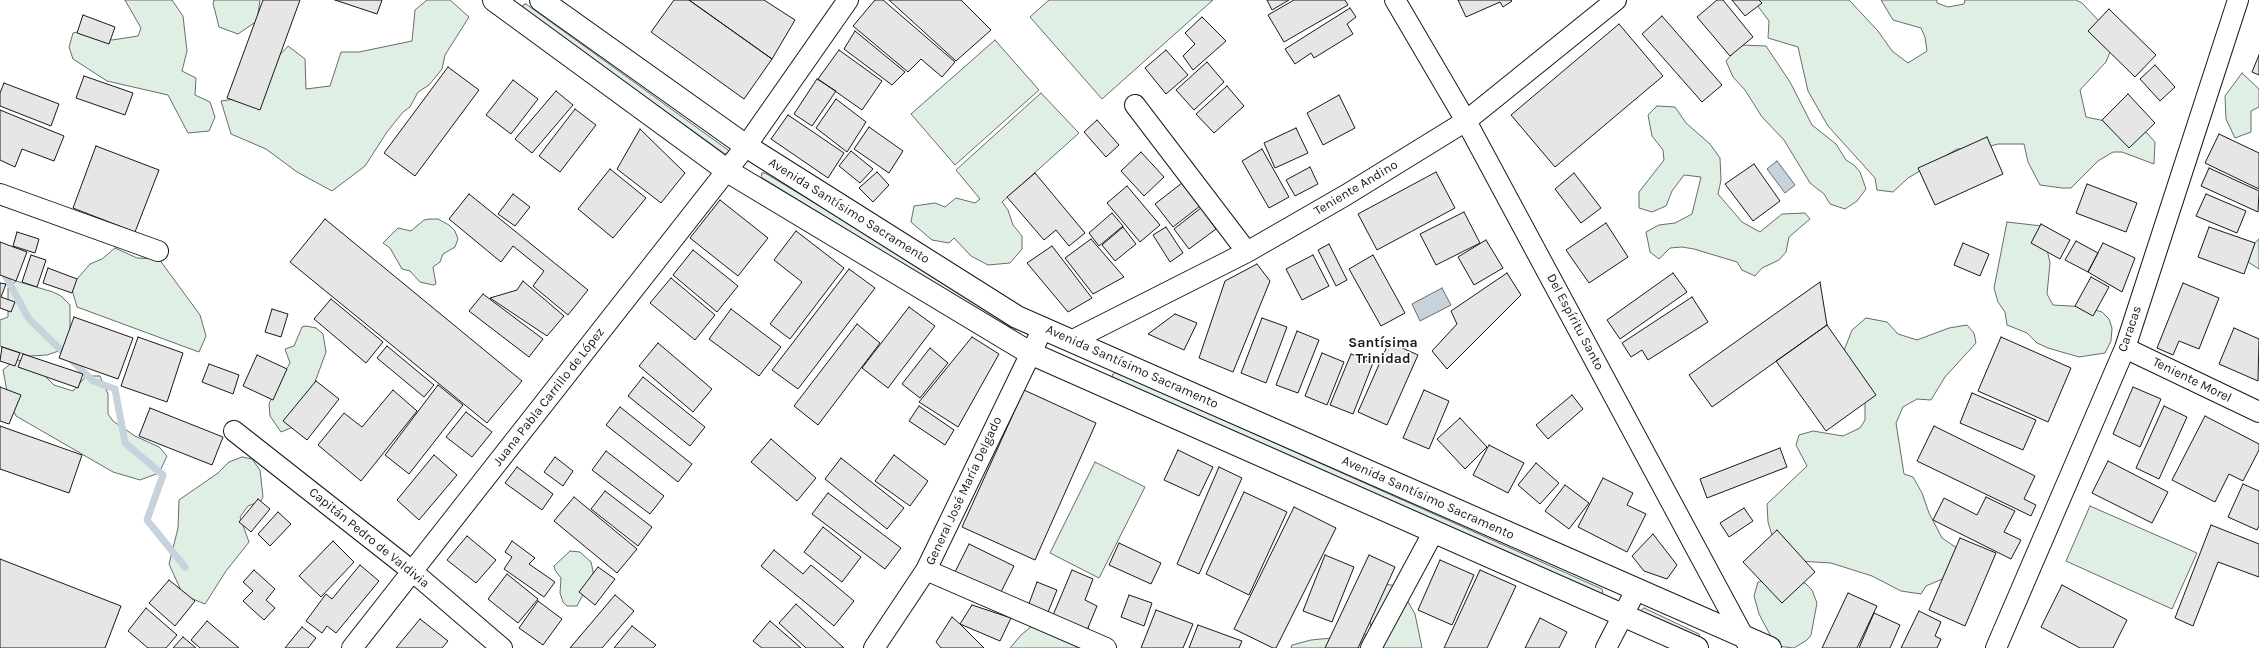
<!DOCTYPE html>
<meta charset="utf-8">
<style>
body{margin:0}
canvas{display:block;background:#fff}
</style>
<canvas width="2259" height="648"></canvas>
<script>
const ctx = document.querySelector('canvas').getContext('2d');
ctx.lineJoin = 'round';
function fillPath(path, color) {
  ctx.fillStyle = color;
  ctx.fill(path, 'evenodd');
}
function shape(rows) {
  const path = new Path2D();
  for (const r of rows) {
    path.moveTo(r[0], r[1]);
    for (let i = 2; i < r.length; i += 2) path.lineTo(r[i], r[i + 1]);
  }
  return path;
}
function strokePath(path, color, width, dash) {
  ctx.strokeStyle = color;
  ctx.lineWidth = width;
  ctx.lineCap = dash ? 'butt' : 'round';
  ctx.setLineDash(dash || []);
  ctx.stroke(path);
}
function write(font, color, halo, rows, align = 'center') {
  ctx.font = font + ' Karla,sans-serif';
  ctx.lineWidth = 3;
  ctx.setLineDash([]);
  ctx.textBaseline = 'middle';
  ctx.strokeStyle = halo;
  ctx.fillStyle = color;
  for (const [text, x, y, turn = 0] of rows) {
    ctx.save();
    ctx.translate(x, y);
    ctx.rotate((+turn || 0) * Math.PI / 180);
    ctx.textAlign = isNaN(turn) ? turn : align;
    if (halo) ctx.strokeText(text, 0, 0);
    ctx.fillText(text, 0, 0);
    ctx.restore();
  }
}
const green = shape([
 [125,0,172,0,183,16,187,51,182,71,196,78,195,95,210,102,215,117,209,131,188,133,168,95,107,81,73,59,69,47,73,33,86,30,112,40,138,36,141,28,125,0],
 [214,0,260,0,257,21,238,34,219,27,213,3,214,0],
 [427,0,450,0,469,17,445,55,442,69,429,85,418,92,410,107,403,112,387,132,365,166,332,191,297,172,266,149,231,134,221,101,262,95,277,58,288,46,305,59,306,89,330,86,341,52,359,52,412,41,415,10,427,0],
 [1049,0,1213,0,1102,99,1030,17,1049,0],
 [1760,0,1849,0,1878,31,1892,51,1908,63,1927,51,1925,37,1921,28,1893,20,1881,0,1937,0,1937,3,1948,7,1964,4,1965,0,2076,0,2082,3,2099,21,2114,42,2106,62,2080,90,2086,117,2124,125,2147,133,2155,142,2154,164,2122,152,2113,152,2098,161,2071,188,2062,188,2040,185,2028,162,2024,144,1998,144,1983,148,1957,149,1908,178,1893,192,1877,190,1875,178,1828,126,1808,91,1798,47,1768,38,1769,21,1757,5,1760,0],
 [526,4,728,150,729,152,725,154,523,9,523,5,526,4],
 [995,40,1039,90,955,165,911,114,995,40],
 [1740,45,1766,46,1790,82,1812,125,1836,144,1846,160,1854,165,1860,172,1866,189,1857,201,1845,209,1830,204,1824,194,1810,183,1784,140,1762,117,1745,90,1733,77,1726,61,1740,45],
 [2242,73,2259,89,2259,107,2251,111,2251,132,2235,138,2226,119,2225,96,2242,73],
 [1041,93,1079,133,1002,202,1008,210,1013,225,1022,236,1022,249,1010,263,988,265,971,256,954,238,949,243,932,240,911,222,914,206,935,203,945,207,956,198,975,203,980,199,956,170,1041,93],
 [1657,106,1675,107,1686,123,1710,144,1720,158,1721,180,1718,194,1742,222,1760,232,1782,214,1805,213,1810,219,1789,237,1786,252,1779,260,1762,268,1755,276,1742,270,1737,262,1694,249,1682,247,1670,248,1659,259,1650,252,1646,232,1659,225,1675,223,1692,214,1701,177,1684,175,1672,191,1666,206,1652,212,1639,208,1639,192,1664,160,1663,150,1652,136,1648,115,1657,106],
 [762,173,765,173,1017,325,1017,329,1013,331,761,177,762,173],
 [430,219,438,219,449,225,455,231,458,239,455,247,443,254,440,262,433,267,436,284,433,285,420,282,410,271,402,269,390,248,383,243,398,228,411,231,424,220,430,219],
 [2007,222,2042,226,2050,263,2047,294,2053,305,2086,307,2102,312,2109,319,2112,328,2111,341,2105,353,2079,357,2048,348,2037,343,2027,333,2007,325,2005,312,1998,302,1994,288,2007,222],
 [2259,239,2259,269,2248,262,2249,248,2259,239],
 [115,248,137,258,159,259,200,315,206,336,199,352,77,307,71,286,90,264,102,259,115,248],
 [16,281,53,292,61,296,70,305,70,347,47,355,30,356,0,346,0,320,8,317,8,288,16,281],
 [1866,318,1887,322,1898,334,1917,340,1949,328,1967,325,1974,333,1976,343,1945,377,1931,400,1917,399,1903,407,1896,423,1904,474,1913,477,1922,493,1929,513,1942,538,1957,548,1947,577,1926,586,1921,594,1901,591,1872,576,1831,563,1799,561,1774,542,1768,522,1767,504,1807,466,1796,445,1799,435,1813,431,1843,436,1860,428,1865,420,1865,404,1859,376,1843,353,1852,330,1866,318],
 [306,326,316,328,323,334,326,352,315,382,293,427,281,432,270,416,269,404,277,385,290,363,285,349,294,346,302,327,306,326],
 [16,359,38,369,54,385,73,391,86,376,100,376,108,394,108,414,113,421,135,436,159,447,167,456,159,473,140,480,113,472,16,416,9,402,3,370,16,359],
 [1116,372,1602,589,1603,592,1602,594,1114,379,1112,375,1116,372],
 [242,457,252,459,260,470,263,497,261,501,248,506,240,517,249,542,226,571,205,604,183,595,169,564,178,528,179,500,218,473,229,462,242,457],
 [1095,462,1145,487,1099,578,1050,553,1095,462],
 [2090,506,2197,553,2172,609,2066,561,2090,506],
 [570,551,580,552,591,562,593,571,593,575,577,606,567,606,563,602,560,593,561,578,555,570,554,566,570,551],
 [1767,580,1805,583,1812,590,1817,603,1811,635,1807,640,1794,648,1776,646,1759,614,1754,596,1758,582,1767,580],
 [1382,584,1399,586,1415,614,1422,648,1291,648,1292,645,1311,640,1372,634,1368,609,1382,584],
 [1644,608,1699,634,1700,637,1700,638,1639,612,1644,608],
 [1048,613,1088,626,1093,648,1010,648,1021,635,1048,613]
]);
const water = shape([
 [1777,161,1795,185,1785,193,1767,169,1777,161],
 [1442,288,1451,305,1420,321,1412,304,1442,288]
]);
const stream = shape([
 [0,266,29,319,93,381,115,389,125,443,163,475,147,520,185,567]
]);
const building = shape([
 [263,0,300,0,260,110,227,98,263,0],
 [335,0,382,0,377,14,335,0],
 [674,0,689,0,772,59,744,99,651,32,674,0],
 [689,0,764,0,795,20,772,59,689,0],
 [875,0,883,0,955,62,942,77,921,59,908,72,853,26,875,0],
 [889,0,961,0,991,30,956,61,889,0],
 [1267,0,1289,0,1272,10,1267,0],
 [1294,0,1345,0,1348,5,1284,42,1268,15,1294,0],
 [1458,0,1511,0,1512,1,1503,7,1500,2,1466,17,1458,0],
 [1717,0,1723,0,1753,37,1730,56,1697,17,1717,0],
 [1732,0,1759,0,1762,3,1745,16,1732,0],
 [1350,8,1356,17,1347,24,1353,34,1314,58,1311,53,1295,64,1285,49,1350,8],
 [2109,9,2156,55,2135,77,2088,31,2109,9],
 [83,15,115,27,109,44,77,33,83,15],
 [1662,16,1722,85,1702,102,1642,34,1662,16],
 [1202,17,1226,41,1193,70,1183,56,1195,44,1185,33,1202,17],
 [1619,24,1663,76,1555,167,1511,115,1619,24],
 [855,31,905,72,892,85,844,49,855,31],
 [839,50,882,81,862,110,818,79,839,50],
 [1166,50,1188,75,1166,94,1145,68,1166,50],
 [2259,55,2259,75,2252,72,2259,55],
 [1207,62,1224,82,1194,110,1176,90,1207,62],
 [2155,65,2175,87,2160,101,2140,79,2155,65],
 [448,67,479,90,415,176,384,153,448,67],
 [84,76,133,93,125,115,76,98,84,76],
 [817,79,836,91,812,126,794,114,817,79],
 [513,80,538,99,511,134,486,115,513,80],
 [4,83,59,104,51,126,0,106,0,93,4,83],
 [1227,86,1244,106,1214,133,1196,114,1227,86],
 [556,91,573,105,532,153,515,139,556,91],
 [2128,94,2155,123,2129,148,2102,120,2128,94],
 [1339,95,1355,128,1323,145,1307,113,1339,95],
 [836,99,866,122,847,152,816,128,836,99],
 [575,109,596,125,560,172,539,156,575,109],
 [0,110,64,136,54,161,22,149,15,167,0,160,0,110],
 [788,115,844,153,828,178,771,139,788,115],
 [1097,120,1119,145,1106,157,1084,132,1097,120],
 [869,127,903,151,889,173,854,149,869,127],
 [1296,128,1308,153,1275,168,1264,143,1296,128],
 [640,129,685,173,661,203,617,169,640,129],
 [2219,134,2259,153,2259,189,2205,163,2219,134],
 [1987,137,2003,174,1935,205,1918,168,1987,137],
 [96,146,159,170,135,232,73,208,96,146],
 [1262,149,1289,197,1269,208,1242,161,1262,149],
 [851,151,873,169,860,183,839,166,851,151],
 [1141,152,1164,177,1144,196,1121,171,1141,152],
 [1754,164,1780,201,1753,221,1725,184,1754,164],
 [1310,167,1318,184,1295,196,1286,180,1310,167],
 [2209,168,2259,191,2258,212,2201,186,2209,168],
 [610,169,646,198,613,238,578,209,610,169],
 [877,172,889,185,873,202,859,188,877,172],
 [1436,172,1455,208,1377,250,1358,214,1436,172],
 [1035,173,1085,233,1069,246,1056,230,1044,240,1007,197,1035,173],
 [1574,173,1601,208,1581,223,1555,189,1574,173],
 [1182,183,1200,206,1173,227,1155,204,1182,183],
 [2087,184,2137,203,2126,232,2076,213,2087,184],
 [1127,186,1160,225,1140,242,1107,203,1127,186],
 [469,194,588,290,568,315,533,286,544,271,513,246,501,262,449,219,469,194],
 [513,194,530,207,515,226,498,214,513,194],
 [2206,194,2246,211,2237,233,2196,216,2206,194],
 [720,200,768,238,738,276,690,238,720,200],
 [1201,208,1216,229,1189,249,1174,229,1201,208],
 [1464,212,1480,243,1436,265,1420,234,1464,212],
 [1112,213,1123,226,1099,246,1089,233,1112,213],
 [325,219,522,381,487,423,290,262,325,219],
 [1606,223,1628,257,1589,283,1566,250,1606,223],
 [2041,224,2070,240,2060,259,2031,243,2041,224],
 [1123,227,1136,244,1115,261,1102,245,1123,227],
 [1166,227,1183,253,1170,262,1153,235,1166,227],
 [2209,227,2255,243,2244,274,2198,257,2209,227],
 [796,231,844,268,790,339,770,324,802,282,774,260,796,231],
 [17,232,39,239,35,253,13,246,17,232],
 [1091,239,1124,277,1093,294,1065,258,1091,239],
 [1486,240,1503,268,1474,285,1458,257,1486,240],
 [2076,241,2098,253,2088,272,2065,260,2076,241],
 [0,242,27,252,16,281,0,275,0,242],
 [1963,243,1989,254,1980,276,1954,265,1963,243],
 [2103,243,2135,258,2122,292,2088,272,2103,243],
 [1329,244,1347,280,1336,286,1318,250,1329,244],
 [1052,246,1092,298,1068,312,1027,263,1052,246],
 [693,250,738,286,717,312,673,275,693,250],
 [31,255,46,260,37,287,22,282,31,255],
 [1313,255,1329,286,1302,300,1286,269,1313,255],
 [1373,255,1405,313,1381,326,1349,269,1373,255],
 [1257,264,1270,281,1233,372,1199,358,1225,281,1257,264],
 [48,268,77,279,72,293,43,283,48,268],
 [849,269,875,288,798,389,772,370,849,269],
 [1507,273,1521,295,1447,369,1432,351,1457,324,1451,311,1507,273],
 [1673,273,1687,292,1620,339,1607,320,1673,273],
 [2091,277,2109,287,2093,316,2075,306,2091,277],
 [671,278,715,315,695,340,650,303,671,278],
 [523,281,564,316,547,336,490,298,517,290,523,281],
 [1820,282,1827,325,1712,407,1689,375,1820,282],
 [0,283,6,284,1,297,15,302,11,312,0,308,0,283],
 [2183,283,2219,298,2199,349,2179,341,2173,355,2157,348,2183,283],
 [483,294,543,339,529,357,469,311,483,294],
 [1692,297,1708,322,1648,360,1642,350,1631,357,1622,343,1692,297],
 [331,299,383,342,366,363,314,319,331,299],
 [909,307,935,326,888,388,862,368,909,307],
 [272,309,288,314,281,337,265,332,272,309],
 [731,309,781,347,759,376,709,339,731,309],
 [1175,314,1197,323,1184,350,1148,334,1175,314],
 [74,317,133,338,118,379,59,358,74,317],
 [1262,318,1287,327,1266,383,1241,373,1262,318],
 [857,324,880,343,818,425,794,406,857,324],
 [1827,325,1876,395,1826,431,1776,361,1827,325],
 [2234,328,2259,339,2258,381,2219,364,2234,328],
 [1297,331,1319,340,1298,393,1276,385,1297,331],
 [138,337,183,353,167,402,121,386,138,337],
 [972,337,999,354,958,427,919,402,972,337],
 [2001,337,2071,368,2048,422,1978,391,2001,337],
 [1389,342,1418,355,1387,425,1358,412,1389,342],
 [658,343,712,389,693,412,639,366,658,343],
 [387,346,434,385,424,397,377,358,387,346],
 [2,347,20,353,15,366,0,361,2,347],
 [930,348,948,363,920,398,902,384,930,348],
 [1322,353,1344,362,1327,405,1305,396,1322,353],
 [23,354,83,374,78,388,18,367,23,354],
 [1351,354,1373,363,1353,414,1330,405,1351,354],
 [257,355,287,369,273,400,243,386,257,355],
 [209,364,239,375,233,394,202,382,209,364],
 [643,377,705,427,690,446,628,396,643,377],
 [316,381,339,399,307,440,283,421,316,381],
 [438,385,463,405,409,474,385,455,438,385],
 [0,387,21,395,9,424,0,421,0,387],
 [2133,387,2161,399,2140,447,2113,434,2133,387],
 [393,390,417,411,361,481,318,445,344,413,362,427,393,390],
 [1024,390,1096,423,1035,560,962,527,1024,390],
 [1424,390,1449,401,1429,449,1403,438,1424,390],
 [1972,393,2036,420,2023,450,1960,423,1972,393],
 [1572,395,1583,409,1548,439,1536,425,1572,395],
 [919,406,954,430,945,445,909,421,919,406],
 [2164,406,2187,417,2159,479,2136,468,2164,406],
 [620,407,692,464,678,482,606,425,620,407],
 [150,408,223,437,212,465,139,436,150,408],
 [466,412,492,432,472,457,446,437,466,412],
 [2205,416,2259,444,2259,450,2243,481,2229,474,2215,502,2172,480,2205,416],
 [1460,418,1487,447,1465,469,1437,439,1460,418],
 [0,426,82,455,69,493,0,469,0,426],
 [1934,426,2035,476,2024,499,2036,505,2031,516,1917,461,1934,426],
 [771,439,816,478,797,501,751,462,771,439],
 [1489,445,1524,463,1508,493,1473,475,1489,445],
 [1780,448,1787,467,1707,498,1700,479,1780,448],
 [1178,450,1213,467,1199,496,1164,480,1178,450],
 [606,451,664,496,650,514,592,470,606,451],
 [434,455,457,475,419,520,397,500,434,455],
 [894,455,928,481,910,506,875,481,894,455],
 [555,457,573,471,563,486,544,472,555,457],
 [841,458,904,508,887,529,825,479,841,458],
 [2108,461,2168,492,2152,523,2092,493,2108,461],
 [1536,463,1559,483,1540,504,1518,485,1536,463],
 [517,467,553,494,542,510,505,483,517,467],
 [1219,467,1242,478,1199,574,1177,564,1219,467],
 [1603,478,1633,493,1627,505,1646,514,1627,552,1578,527,1603,478],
 [2243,484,2259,491,2259,526,2257,530,2228,517,2243,484],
 [1565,485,1589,503,1569,529,1545,511,1565,485],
 [605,491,652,527,638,546,591,509,605,491],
 [1244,492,1287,512,1249,595,1206,574,1244,492],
 [828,493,901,548,885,569,812,514,828,493],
 [574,497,637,549,617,573,554,521,574,497],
 [1986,497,2015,511,2004,532,2021,540,2011,559,1933,520,1944,498,1977,515,1986,497],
 [258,499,270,509,251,532,239,522,258,499],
 [1294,507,1336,528,1276,648,1273,648,1234,629,1294,507],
 [1744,508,1753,521,1729,537,1720,523,1744,508],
 [278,512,291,524,270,546,258,534,278,512],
 [2211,525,2259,544,2259,577,2218,562,2193,626,2175,618,2211,525],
 [823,527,861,557,842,582,804,552,823,527],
 [1777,530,1815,572,1782,603,1743,562,1777,530],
 [1653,534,1677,565,1667,579,1644,571,1632,556,1653,534],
 [467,536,496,560,476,583,447,560,467,536],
 [1960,538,1996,553,1965,626,1929,610,1960,538],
 [333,541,354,562,321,597,299,576,333,541],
 [512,541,535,558,529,564,555,582,544,597,504,569,512,557,505,552,512,541],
 [1119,543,1161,563,1151,584,1109,565,1119,543],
 [969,544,1014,566,1000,594,955,572,969,544],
 [774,550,803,574,811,565,854,601,834,626,761,566,774,550],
 [1325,555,1354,567,1332,622,1303,611,1325,555],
 [1369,555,1395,567,1358,648,1325,648,1369,555],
 [0,559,121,606,105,648,0,648,0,559],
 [1440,560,1474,575,1452,625,1418,610,1440,560],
 [360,565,379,581,336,633,327,626,322,633,306,621,326,594,332,599,360,565],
 [598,567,615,579,595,605,579,592,598,567],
 [254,570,275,589,266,600,275,608,264,620,243,601,253,591,243,582,254,570],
 [1072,570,1093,579,1085,600,1097,606,1085,635,1051,620,1072,570],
 [1480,570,1516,586,1487,648,1444,648,1480,570],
 [507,574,538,599,518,623,488,599,507,574],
 [169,580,195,601,175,626,149,603,169,580],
 [1037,582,1057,590,1046,617,1027,609,1037,582],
 [2062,585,2127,620,2113,648,2080,648,2041,627,2062,585],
 [1848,593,1877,606,1857,648,1822,648,1848,593],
 [615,595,634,611,602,648,570,648,615,595],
 [1129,595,1152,603,1144,626,1121,617,1129,595],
 [538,601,562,619,543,645,519,628,538,601],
 [796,604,844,648,806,648,779,623,796,604],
 [972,605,1011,618,1000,641,960,624,972,605],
 [146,608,177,635,166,648,148,648,128,631,146,608],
 [1156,610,1193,624,1183,648,1141,648,1156,610],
 [1919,611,1941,622,1935,636,1941,639,1937,648,1901,648,1919,611],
 [1874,613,1900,625,1890,648,1859,648,1874,613],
 [952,617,960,624,984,648,941,648,936,642,952,617],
 [1540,618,1567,632,1559,648,1525,648,1540,618],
 [420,619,448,641,442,648,396,648,420,619],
 [207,621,239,648,200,648,191,640,207,621],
 [770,621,801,648,762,648,753,641,770,621],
 [1198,625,1242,641,1239,648,1189,648,1198,625],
 [632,626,656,645,653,648,614,648,632,626],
 [302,627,316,638,308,648,285,648,302,627],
 [183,637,196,648,173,648,183,637]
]);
const minor = shape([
 [1395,0,1466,121,1748,645],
 [1135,105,1247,252],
 [0,194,158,251],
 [1073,340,1247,252,1346,195,1466,121,1616,0],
 [2125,348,2259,412],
 [234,431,412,571,502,648],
 [926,570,1106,648],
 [352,648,746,146,848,0],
 [874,648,926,570,1043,328],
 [1371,648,1434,531],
 [1606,648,1636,590],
 [1996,648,2125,348,2238,0]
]);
const primary = shape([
 [494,0,729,172,1030,353,1697,648],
 [541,0,746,146,1017,317,1770,648]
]);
const streetNames = [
 ["Teniente Andino",1356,188,-31],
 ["Avenida Santísimo Sacramento",849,211,32],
 ["Del Espíritu Santo",1575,322,62],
 ["Caracas",2130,329,-71],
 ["Avenida Santísimo Sacramento",1132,367,24],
 ["Teniente Morel",2192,380,26],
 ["Juana Pabla Carrillo de López",549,397,-52],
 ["General José María Delgado",964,491,-65],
 ["Avenida Santísimo Sacramento",1428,498,24],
 ["Capitán Pedro de Valdivia",369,538,39]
];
const neighbourhoodNames = [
 ["Santísima",1383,343],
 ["Trinidad",1383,359]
];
fillPath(green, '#e0efe3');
strokePath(green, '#6a6a6a', 1);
fillPath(water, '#c6d2dc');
strokePath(water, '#6a6a6a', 1);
strokePath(stream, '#c6d2dc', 7);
fillPath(building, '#e6e6e6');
strokePath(building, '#1a1a1a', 1);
strokePath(minor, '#1a1a1a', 22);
strokePath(primary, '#1a1a1a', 24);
strokePath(minor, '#fff', 20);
strokePath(primary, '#fff', 22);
write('13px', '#1a1a1a', '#fff', streetNames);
write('bold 14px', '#1a1a1a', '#fff', neighbourhoodNames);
</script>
